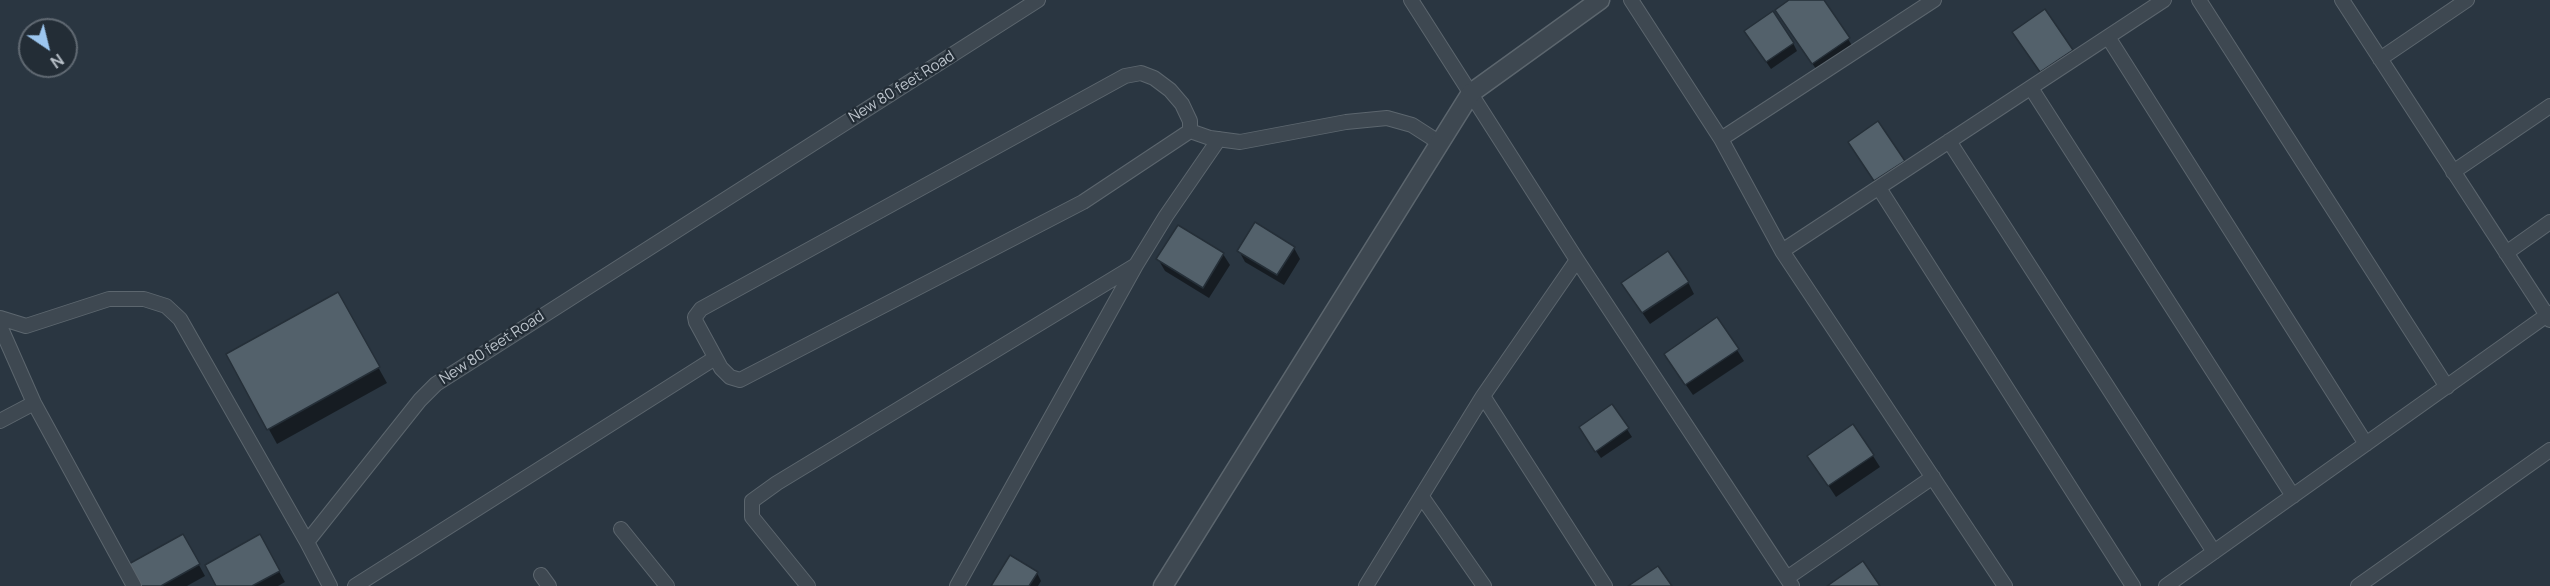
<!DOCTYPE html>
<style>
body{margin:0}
#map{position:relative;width:2550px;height:586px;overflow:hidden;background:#2a3641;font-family:Manrope,sans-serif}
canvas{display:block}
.north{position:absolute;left:18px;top:18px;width:60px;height:60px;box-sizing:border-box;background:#232d36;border:2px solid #606972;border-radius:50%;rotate:145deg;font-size:16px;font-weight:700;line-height:24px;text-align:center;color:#bbc3cb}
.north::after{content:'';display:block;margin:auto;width:21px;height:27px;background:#9cc6ef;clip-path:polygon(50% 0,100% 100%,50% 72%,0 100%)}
</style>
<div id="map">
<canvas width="2550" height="586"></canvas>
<div class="north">N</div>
</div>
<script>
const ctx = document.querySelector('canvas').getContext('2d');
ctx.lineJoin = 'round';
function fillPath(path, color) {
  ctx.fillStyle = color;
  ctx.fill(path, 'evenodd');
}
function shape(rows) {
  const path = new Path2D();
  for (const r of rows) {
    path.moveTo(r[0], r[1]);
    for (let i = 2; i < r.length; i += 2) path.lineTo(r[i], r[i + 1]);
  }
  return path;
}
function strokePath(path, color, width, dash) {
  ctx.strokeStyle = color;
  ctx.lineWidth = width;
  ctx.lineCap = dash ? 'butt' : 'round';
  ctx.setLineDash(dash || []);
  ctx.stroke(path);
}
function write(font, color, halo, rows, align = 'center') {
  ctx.font = font + ' Manrope,sans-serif';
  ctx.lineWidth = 4.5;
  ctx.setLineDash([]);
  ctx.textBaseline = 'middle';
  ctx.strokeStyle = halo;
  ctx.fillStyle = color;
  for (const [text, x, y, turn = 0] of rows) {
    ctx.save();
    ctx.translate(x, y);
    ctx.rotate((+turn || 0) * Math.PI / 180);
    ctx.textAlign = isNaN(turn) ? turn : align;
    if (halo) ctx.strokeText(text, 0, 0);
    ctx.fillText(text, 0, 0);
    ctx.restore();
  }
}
const shadow = shape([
 [1792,0,1823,0,1855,50,1820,75,1784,21],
 [1750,38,1793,43,1797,51,1771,69],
 [2021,43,2071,51,2078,62,2048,83],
 [1856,154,1904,161,1910,173,1882,192],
 [1294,248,1300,259,1284,285,1245,262,1239,251],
 [1223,254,1230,265,1209,298,1165,271,1158,259],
 [1688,282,1694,294,1650,324,1630,295],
 [337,294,387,383,277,444,228,355],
 [1737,350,1744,361,1693,395,1672,365],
 [1612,406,1632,437,1601,458,1585,435],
 [1873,456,1880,467,1836,497,1816,467],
 [183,536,205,576,187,586,141,586],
 [259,536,285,582,278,586,218,586],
 [1037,573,1041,581,1038,586,993,586]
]);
const building = shape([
 [1789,0,1824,0,1850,38,1812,64,1775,10,1789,0],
 [2045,9,2073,50,2040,72,2012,32,2045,9],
 [1773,11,1794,43,1766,62,1744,31,1773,11],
 [1878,121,1905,161,1874,181,1848,142,1878,121],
 [1255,222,1295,247,1277,275,1237,251,1255,222],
 [1178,225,1224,253,1203,288,1156,259,1178,225],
 [1668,251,1689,282,1642,313,1621,283,1668,251],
 [338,292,380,367,267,430,226,354,338,292],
 [1717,317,1739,349,1685,385,1664,354,1717,317],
 [1612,404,1629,428,1595,452,1579,427,1612,404],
 [1853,424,1874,455,1828,486,1807,456,1853,424],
 [183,534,200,564,161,586,139,586,127,565,183,534],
 [260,534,280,571,252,586,216,586,205,565,260,534],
 [1010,555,1038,572,1029,586,991,586,1010,555],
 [1863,561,1880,586,1827,586,1863,561],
 [1658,566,1672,586,1628,586,1658,566]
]);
const minor = shape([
 [1411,0,1577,260,1792,586],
 [1631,0,1721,139,1782,251,2005,586],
 [2199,0,2447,387],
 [2342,0,2550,320],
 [2108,37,2366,444],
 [2380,59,2467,0],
 [2031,88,2293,496],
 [1190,131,1190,121,1182,104,1170,90,1154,78,1141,73,1125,76,701,309,695,317,696,322,721,368,730,377,740,380,1083,202,1190,131,1210,138,1240,142,1346,122,1387,118,1412,125,1440,143],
 [1721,139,1934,0],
 [1949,141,2214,552],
 [2453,172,2550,106],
 [1879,188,2133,586],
 [1782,251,2164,0],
 [2506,253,2550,222],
 [0,318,26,326,109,299,144,299,166,306,180,319,307,542,420,400,436,384,1038,0],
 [0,326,34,403,134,586],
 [1483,396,1605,586],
 [0,421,34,403],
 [1422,497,1484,586],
 [621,529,667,586],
 [307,542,330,586],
 [541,575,549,586],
 [1787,578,1933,477],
 [355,586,715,358],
 [808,586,752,517,752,501,777,483,1136,265],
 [957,586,1136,265,1166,216,1219,139],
 [1366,586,1483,396,1577,260],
 [2166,586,2550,313],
 [2358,586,2550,450]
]);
const tertiary = shape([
 [1163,586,1471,93,1600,0]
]);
const streetNames = [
 ["New 80 feet Road",902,87,-32],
 ["New 80 feet Road",492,348,-33]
];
fillPath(shadow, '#0007');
fillPath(building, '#53616b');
strokePath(building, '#252f38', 1.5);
strokePath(minor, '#5c666e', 16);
strokePath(tertiary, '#5c666e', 21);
strokePath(minor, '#3e4851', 14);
strokePath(tertiary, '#3e4851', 18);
write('15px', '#bbc3cb', '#232d36', streetNames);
</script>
